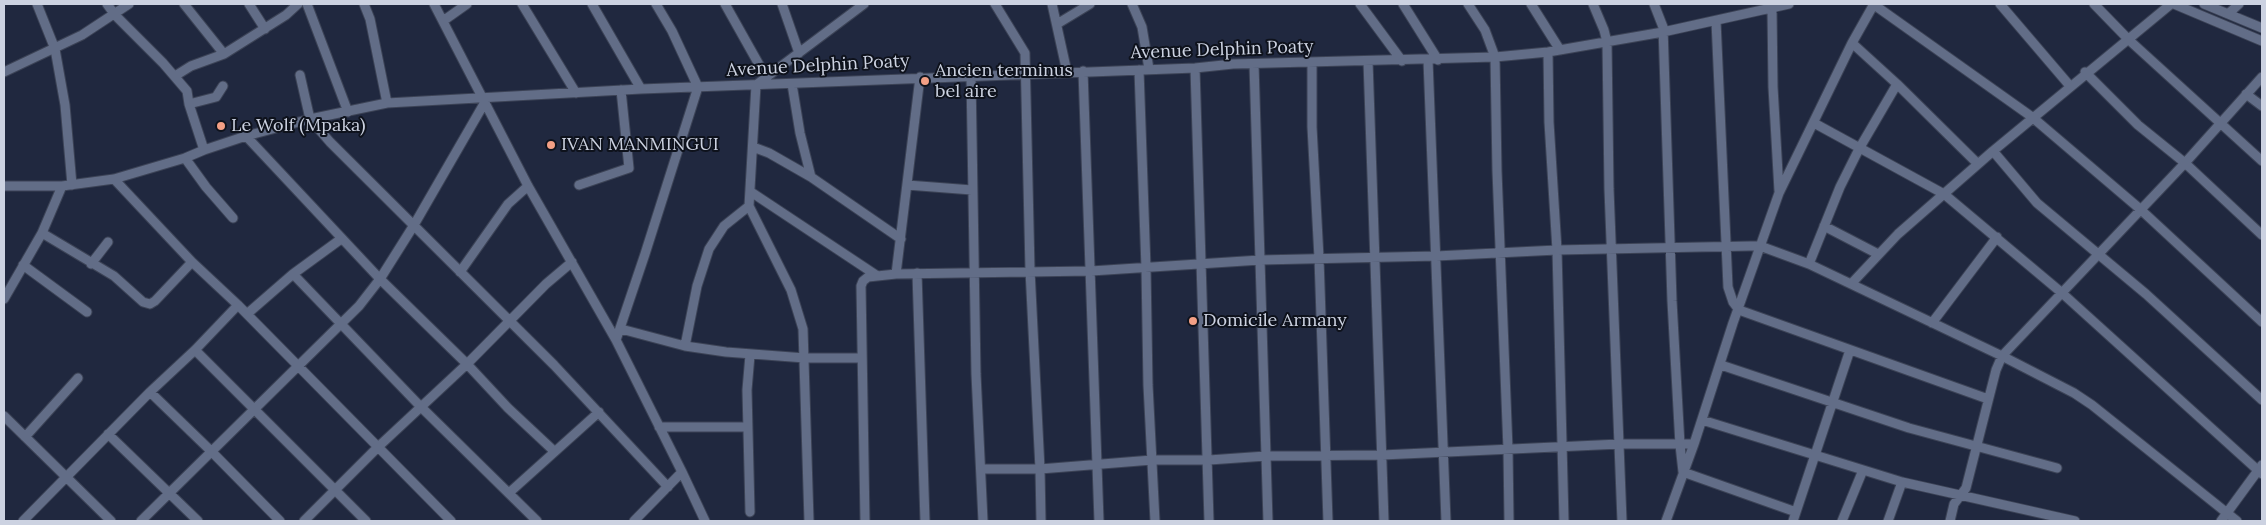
<!DOCTYPE html>
<style>
body{margin:0}
#map{position:relative;width:2266px;height:525px;overflow:hidden;background:#20283f;font-family:Lora,serif}
canvas{display:block}
.frame{position:absolute;inset:0;border:5px solid #ccd2e1;pointer-events:none}
</style>
<div id="map">
<canvas width="2266" height="525"></canvas>
<div class="frame"></div>
</div>
<script>
const ctx = document.querySelector('canvas').getContext('2d');
ctx.lineJoin = 'round';
function shape(rows) {
  const path = new Path2D();
  for (const r of rows) {
    path.moveTo(r[0], r[1]);
    for (let i = 2; i < r.length; i += 2) path.lineTo(r[i], r[i + 1]);
  }
  return path;
}
function strokePath(path, color, width, dash) {
  ctx.strokeStyle = color;
  ctx.lineWidth = width;
  ctx.lineCap = dash ? 'butt' : 'round';
  ctx.setLineDash(dash || []);
  ctx.stroke(path);
}
function write(font, color, halo, rows, align = 'center') {
  ctx.font = font + ' Lora,serif';
  ctx.lineWidth = 4;
  ctx.setLineDash([]);
  ctx.textBaseline = 'middle';
  ctx.strokeStyle = halo;
  ctx.fillStyle = color;
  for (const [text, x, y, turn = 0] of rows) {
    ctx.save();
    ctx.translate(x, y);
    ctx.rotate((+turn || 0) * Math.PI / 180);
    ctx.textAlign = isNaN(turn) ? turn : align;
    if (halo) ctx.strokeText(text, 0, 0);
    ctx.fillText(text, 0, 0);
    ctx.restore();
  }
}
const minor = shape([
 [37,4,55,49,65,105,72,185],
 [107,4,115,15,163,63,187,91,189,104,204,150],
 [184,4,224,54],
 [249,4,265,29],
 [307,4,348,112],
 [364,4,370,19,387,103],
 [434,4,528,186,616,340,682,472,705,521],
 [522,4,576,93],
 [592,4,641,89],
 [725,4,766,77],
 [782,4,799,53],
 [995,4,1025,53,1030,270,1040,469,1041,521],
 [1052,4,1067,72],
 [1132,4,1142,27,1149,69],
 [1360,4,1402,61],
 [1403,4,1438,60],
 [1468,4,1485,30,1495,57,1497,171,1508,449,1509,521],
 [1531,4,1560,50],
 [1593,4,1604,30,1607,42,1609,189,1622,521],
 [1654,4,1663,27,1672,301,1680,445,1683,472,1796,512],
 [1873,4,2032,117,2140,209,2262,322],
 [2000,4,2070,86],
 [2094,4,2129,40,2262,161],
 [2174,4,2262,41],
 [2204,4,2262,28],
 [1772,9,1773,87,1779,191],
 [2228,14,2239,4],
 [443,21,467,4],
 [1716,21,1728,287,1733,302,1739,310,1988,399],
 [1057,24,1090,4],
 [1852,43,1897,84,1978,164],
 [1548,52,1549,122,1557,250,1564,521],
 [1428,60,1446,521],
 [1368,61,1384,521],
 [1312,62,1312,127,1319,258,1328,521],
 [1254,64,1268,521],
 [1195,68,1209,521],
 [1139,70,1146,268,1148,385,1155,521],
 [1083,71,1099,521],
 [4,72,82,35,129,4],
 [2085,72,2138,125,2185,163,2262,235],
 [300,75,310,119,330,142,554,365,668,487],
 [175,76,191,66,224,54,286,15,298,4],
 [971,76,976,374,983,521],
 [792,84,800,133,811,177],
 [2246,94,2262,106],
 [189,104,216,97,223,86],
 [1814,123,1944,194,2062,293,2262,474],
 [246,136,380,279,467,364,508,408,554,451],
 [753,147,769,153,811,177,901,239],
 [1993,151,2037,203,2146,294,2262,400],
 [185,158,206,187,233,218],
 [114,179,192,262,238,305,451,521],
 [579,185,629,168,621,90],
 [907,185,972,190],
 [4,186,62,186,114,179,185,158,204,150,246,136,310,119,387,103,641,89,1195,68,1233,64,1495,57,1548,52,1663,32,1789,4],
 [751,192,876,275],
 [1824,226,1878,254],
 [42,233,114,276,143,302,150,304,155,301,192,262],
 [91,264,108,242],
 [1809,264,1840,187,1859,149,1897,84],
 [23,265,87,312],
 [460,272,508,204,528,186],
 [917,273,925,521],
 [293,274,420,406,537,521],
 [896,274,920,77],
 [1851,284,1898,234,1993,151,2171,4],
 [4,299,42,233,62,186],
 [247,314,293,274,341,239],
 [1932,323,1997,237],
 [621,329,685,346,726,352,805,358,861,358],
 [616,340,645,254,698,87,672,31,656,4],
 [685,346,697,286,709,249,724,226,749,206],
 [195,350,366,521],
 [1721,365,1909,428,2057,468],
 [150,392,211,451,280,521],
 [4,416,111,521],
 [1702,420,1902,482,2075,521],
 [659,427,747,427],
 [108,434,198,521],
 [25,437,78,378],
 [981,469,1040,469,1152,460,1209,460,1266,456,1382,455,1620,444,1694,444],
 [510,492,599,412],
 [750,512,747,390,750,355],
 [23,521,150,392,195,350,238,305],
 [141,521,359,306,380,279,414,225,485,102],
 [304,521,378,447,467,364,546,284,572,262],
 [634,521,682,472],
 [809,521,803,329,791,290,749,206,756,85,864,4],
 [865,521,861,286,863,281,868,277,896,274,1091,271,1260,260,1436,256,1557,250,1750,246,1760,246,1809,264,2002,356,2074,393,2092,405,2237,521],
 [1666,521,1694,444,1733,323,1779,193,1852,43,1874,4],
 [1793,521,1850,350],
 [1842,521,1863,470],
 [1888,521,1902,482],
 [1950,521,1954,504,1966,488,1996,370,2002,356,2185,163,2262,77],
 [2221,521,2262,465]
]);
const markers = [
 [925,81,5,"#f39f85"],
 [221,126,5,"#f39f85"],
 [551,145,5,"#f39f85"],
 [1193,321,5,"#f39f85"]
];
const streetNames = [
 ["Avenue Delphin Poaty",1222,50,-2],
 ["Avenue Delphin Poaty",818,66,-3]
];
const poiNames = [
 ["Ancien terminus",935,71],
 ["bel aire",935,92],
 ["Le Wolf (Mpaka)",231,126],
 ["IVAN MANMINGUI",561,145],
 ["Domicile Armany",1203,321]
];
strokePath(minor, '#3c4356', 11);
strokePath(minor, '#626d87', 9);
for (const [x, y, r, color] of markers) {
  const dot = new Path2D();
  dot.arc(x, y, r, 0, 2 * Math.PI);
  ctx.fillStyle = color;
  ctx.fill(dot);
  strokePath(dot, '#0e121c', 2);
}
write('18px', '#ccd2e1', '#0e121c', streetNames);
write('18px', '#ccd2e1', '#0e121c', poiNames, 'left');
</script>
